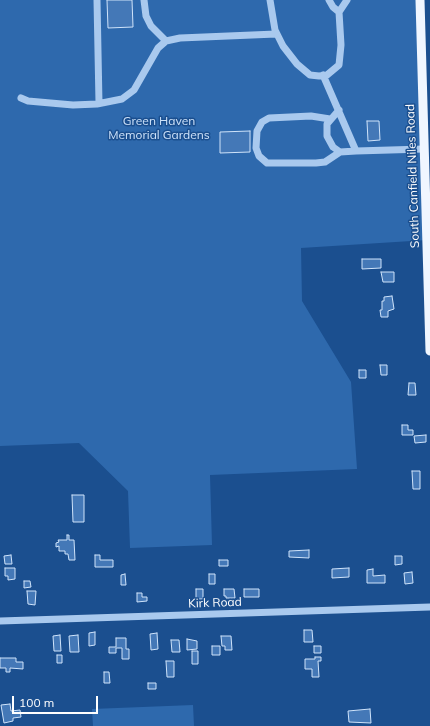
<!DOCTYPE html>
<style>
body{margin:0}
#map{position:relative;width:430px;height:726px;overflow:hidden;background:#1b4f8f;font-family:Mulish,sans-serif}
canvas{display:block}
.scale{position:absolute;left:12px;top:696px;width:86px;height:18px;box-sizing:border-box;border:2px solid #fff;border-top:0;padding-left:5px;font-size:12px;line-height:14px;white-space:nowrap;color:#fff;-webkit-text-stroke:3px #1b4f8f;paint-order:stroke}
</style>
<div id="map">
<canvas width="430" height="726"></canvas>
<div class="scale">100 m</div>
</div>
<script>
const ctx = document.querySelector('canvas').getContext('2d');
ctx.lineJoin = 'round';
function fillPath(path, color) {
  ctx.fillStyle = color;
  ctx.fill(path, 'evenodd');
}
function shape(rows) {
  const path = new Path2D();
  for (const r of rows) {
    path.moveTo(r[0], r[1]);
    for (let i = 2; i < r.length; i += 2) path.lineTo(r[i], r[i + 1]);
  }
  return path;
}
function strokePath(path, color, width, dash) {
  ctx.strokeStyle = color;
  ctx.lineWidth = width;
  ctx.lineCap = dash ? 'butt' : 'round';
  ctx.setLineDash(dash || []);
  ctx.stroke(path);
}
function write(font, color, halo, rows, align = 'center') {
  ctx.font = font + ' Mulish,sans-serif';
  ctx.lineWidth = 3;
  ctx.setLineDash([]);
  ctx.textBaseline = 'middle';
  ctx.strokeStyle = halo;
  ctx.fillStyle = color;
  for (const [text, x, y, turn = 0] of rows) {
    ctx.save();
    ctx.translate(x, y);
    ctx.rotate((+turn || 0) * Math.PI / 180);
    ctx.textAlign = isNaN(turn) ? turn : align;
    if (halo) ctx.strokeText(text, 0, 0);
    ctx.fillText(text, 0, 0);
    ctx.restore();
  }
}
const green = shape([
 [0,0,420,0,427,240,301,248,302,301,351,382,357,469,210,475,212,545,130,548,128,491,79,443,0,446],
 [193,705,194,726,93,726,92,709]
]);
const building = shape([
 [107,0,132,0,133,27,108,28,107,0],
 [367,121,379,121,380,140,368,141,367,121],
 [250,131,250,152,220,153,220,132,250,131],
 [362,259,381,259,381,268,362,269,362,259],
 [381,272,394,272,394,282,383,282,381,272],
 [392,296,394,309,388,311,388,317,381,317,380,310,382,310,382,301,384,301,384,297,392,296],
 [380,365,387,365,387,375,381,375,380,365],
 [359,370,366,370,366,378,359,378,359,370],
 [409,383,415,383,416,395,408,395,409,383],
 [402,425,408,425,408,430,413,430,413,435,402,435,402,425],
 [426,435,426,442,415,443,414,436,426,435],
 [412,471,420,471,420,489,413,489,412,471],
 [72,495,84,495,84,522,73,522,72,495],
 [67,535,69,535,69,540,74,540,75,560,69,560,68,554,65,554,65,551,59,551,59,546,56,547,56,543,59,542,58,540,67,540,67,535],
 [309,550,309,558,289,557,289,551,309,550],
 [11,555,12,564,5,564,4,556,11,555],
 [95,555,100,555,100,560,113,560,113,567,95,567,95,555],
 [395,556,402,556,402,564,395,565,395,556],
 [219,560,228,560,228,566,219,566,219,560],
 [5,568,15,568,15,579,8,580,8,576,5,576,5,568],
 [349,568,349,577,332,578,332,569,349,568],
 [373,569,373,576,385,575,385,583,367,583,367,570,373,569],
 [412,572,413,583,405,584,404,573,412,572],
 [125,574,126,585,121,585,121,575,125,574],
 [209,574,215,574,215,584,209,584,209,574],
 [24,581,30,581,31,587,24,588,24,581],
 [196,589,203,589,203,599,196,599,196,589],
 [224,589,234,589,235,598,226,598,226,596,224,596,224,589],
 [244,589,259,589,259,597,244,597,244,589],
 [27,591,36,591,35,605,28,604,27,591],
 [137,593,142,593,142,597,147,597,147,601,137,602,137,593],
 [304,630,312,630,313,642,304,642,304,630],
 [95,632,95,645,89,646,89,633,95,632],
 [157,633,158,649,151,650,150,634,157,633],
 [60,635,61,651,54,651,53,636,60,635],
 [78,635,79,652,70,652,69,636,78,635],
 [221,636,231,636,232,650,225,650,225,646,222,646,221,636],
 [116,638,126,638,126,649,129,649,129,659,122,659,122,648,116,648,116,653,109,653,109,647,116,647,116,638],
 [187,639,197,641,197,649,187,650,187,639],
 [171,640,179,640,180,652,172,652,171,640],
 [212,646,220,646,220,655,212,655,212,646],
 [314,646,321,646,321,653,314,653,314,646],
 [192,651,198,651,198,664,192,664,192,651],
 [57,655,62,655,62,663,57,663,57,655],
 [315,657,321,657,321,661,318,661,319,677,312,677,312,669,305,669,305,659,315,659,315,657],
 [0,658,16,658,16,662,23,662,23,669,10,668,10,672,6,672,6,668,0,668,0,658],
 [166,661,174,661,174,677,167,677,166,661],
 [104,672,109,672,110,683,104,683,104,672],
 [148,683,156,683,156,689,148,689,148,683],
 [10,704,11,711,20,710,21,717,13,718,13,721,4,723,1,705,10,704],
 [370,709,371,723,349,722,348,711,370,709]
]);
const minor = shape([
 [97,0,99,103],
 [144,0,146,16,151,26,166,41],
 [270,0,275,30,283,46,297,64,310,75,319,76,327,75,339,65,341,45,339,12,347,0],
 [329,0,333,7,339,12],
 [323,75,356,151,424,149],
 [21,98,28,101,73,105,97,104,122,99,134,90,158,48,166,41,180,38,276,34],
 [339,110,327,124,327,136,333,147,340,152],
 [330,119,311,116,269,118,262,122,257,131,256,148,259,156,267,163,316,163,325,162,340,152,356,151],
 [0,621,430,607]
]);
const major = shape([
 [420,0,430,351]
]);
const parkNames = [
 ["Green Haven",159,121],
 ["Memorial Gardens",159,135]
];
const streetNames = [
 ["South Canfield Niles Road",413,176,-92],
 ["Kirk Road",215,603,-2]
];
fillPath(green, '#2e69ad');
fillPath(building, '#4478b7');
strokePath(building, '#cfe3fa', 1);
strokePath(minor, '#a9c9ee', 7);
strokePath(major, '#f0f6ff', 9);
write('12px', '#cfe3fa', '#1b4f8f', parkNames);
write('12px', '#fff', '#1b4f8f', streetNames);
</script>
